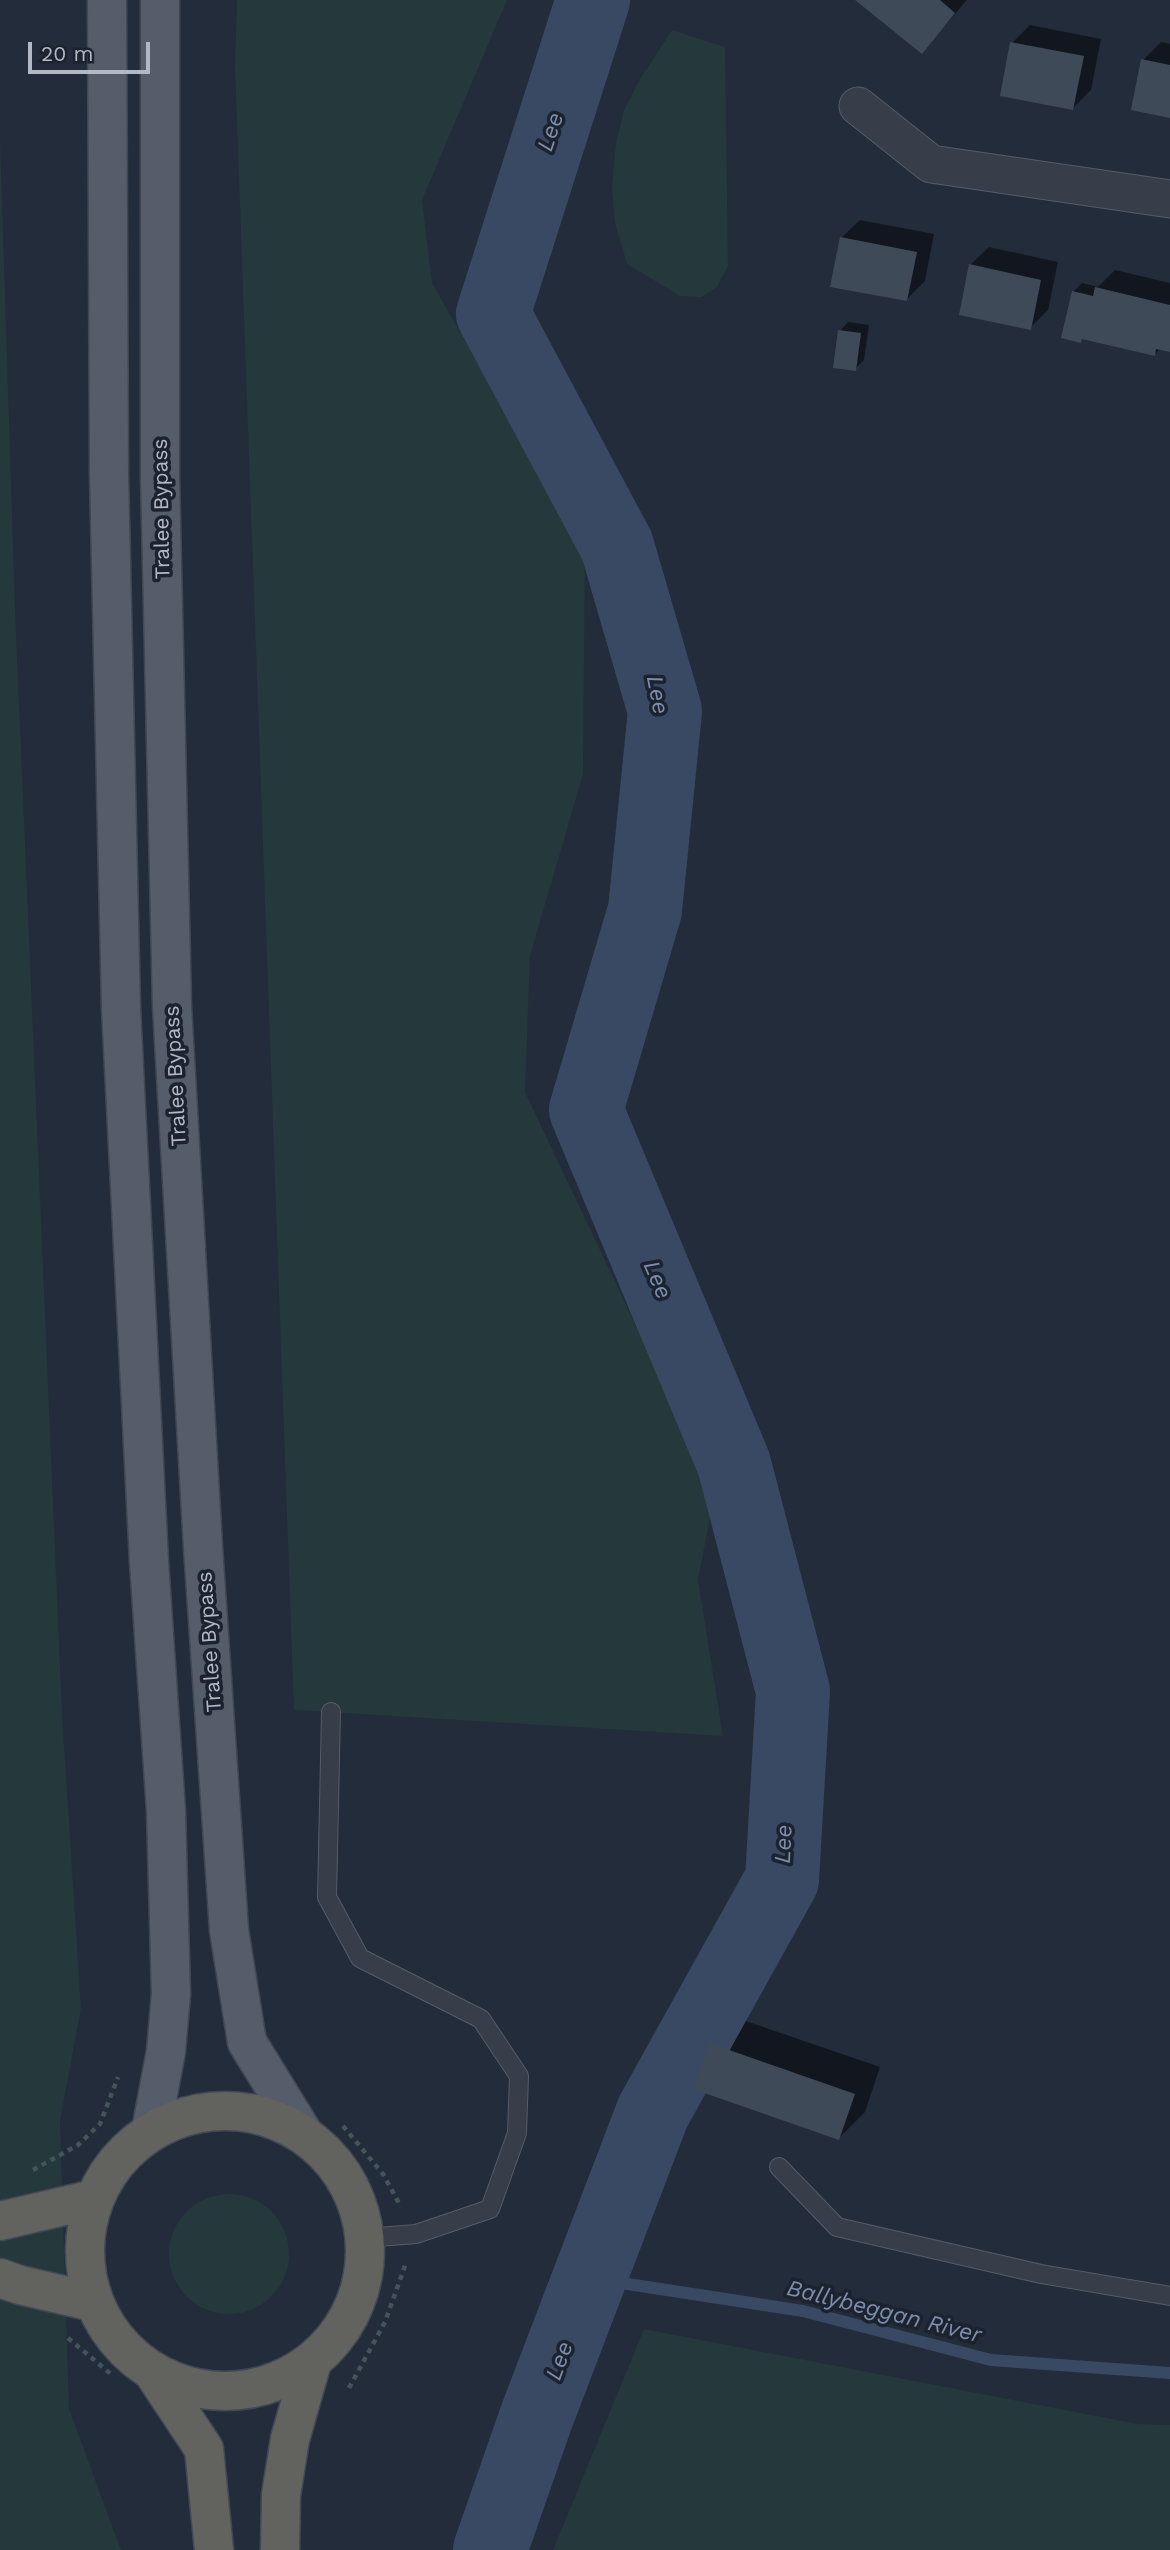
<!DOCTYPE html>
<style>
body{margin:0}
#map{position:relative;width:1170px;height:2550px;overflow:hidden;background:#232c3a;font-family:"Work Sans",sans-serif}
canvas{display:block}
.scale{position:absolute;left:28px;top:42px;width:122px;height:32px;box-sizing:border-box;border:4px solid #b2b9c6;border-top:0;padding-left:9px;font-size:21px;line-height:24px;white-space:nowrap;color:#b2b9c6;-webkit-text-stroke:5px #1c232f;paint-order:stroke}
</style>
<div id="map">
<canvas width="1170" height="2550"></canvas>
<div class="scale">20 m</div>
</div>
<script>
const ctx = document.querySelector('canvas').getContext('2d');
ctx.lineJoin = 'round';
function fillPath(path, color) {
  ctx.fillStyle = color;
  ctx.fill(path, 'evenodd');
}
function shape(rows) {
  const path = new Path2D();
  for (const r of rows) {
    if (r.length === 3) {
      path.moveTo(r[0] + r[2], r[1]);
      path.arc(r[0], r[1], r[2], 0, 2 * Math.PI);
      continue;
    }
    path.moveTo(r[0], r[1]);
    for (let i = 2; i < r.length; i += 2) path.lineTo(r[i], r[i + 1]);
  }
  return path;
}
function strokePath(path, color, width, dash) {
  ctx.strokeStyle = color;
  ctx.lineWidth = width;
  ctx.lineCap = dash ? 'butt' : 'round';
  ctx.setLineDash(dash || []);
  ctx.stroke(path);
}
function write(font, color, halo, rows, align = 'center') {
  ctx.font = font + ' "Work Sans",sans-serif';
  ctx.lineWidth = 7;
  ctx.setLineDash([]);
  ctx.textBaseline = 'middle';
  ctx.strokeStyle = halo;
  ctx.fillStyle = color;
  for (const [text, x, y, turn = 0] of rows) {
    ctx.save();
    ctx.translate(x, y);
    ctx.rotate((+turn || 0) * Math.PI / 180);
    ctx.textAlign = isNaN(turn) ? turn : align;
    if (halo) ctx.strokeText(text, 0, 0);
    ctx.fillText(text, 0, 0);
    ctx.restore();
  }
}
const green = shape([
 [237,0,507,0,422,200,432,283,585,551,583,774,530,956,525,1092,715,1492,698,1580,723,1736,294,1710,235,66],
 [672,30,725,47,728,266,717,287,701,297,680,296,627,264,615,223,612,187,616,143,624,110,640,79],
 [0,138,15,609,62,1714,81,2008,60,2121,69,2409,121,2550,0,2550],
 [229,2254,60],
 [644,2329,1138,2424,1170,2425,1170,2550,553,2550]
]);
const shadow = shape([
 [858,0,967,0,922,52],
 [1030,25,1101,39,1091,90,1073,108,1012,43],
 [1161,42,1170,44,1170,116,1143,60],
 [860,220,934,234,925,281,907,299,841,238],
 [989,247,1058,262,1048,310,1030,328,970,265],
 [1115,270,1170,283,1170,350,1161,348,1155,354,1084,338,1081,341,1073,292,1082,283,1098,287],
 [848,322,869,325,864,360,855,369,840,331],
 [737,2018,880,2067,865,2112,839,2138,710,2044]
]);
const stream = shape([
 [589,2278,803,2311,991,2360,1170,2373]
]);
const river = shape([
 [490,2550,536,2418,653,2112,782,1880,793,1691,734,1464,586,1110,645,910,665,711,617,546,493,314,593,0]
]);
const building = shape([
 [855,0,940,0,955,13,922,54],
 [1010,42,1084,56,1073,110,1000,96],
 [1141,59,1170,65,1170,118,1131,110],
 [840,237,917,252,907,301,830,287],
 [969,264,1041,280,1031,330,959,315],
 [1095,287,1170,305,1170,352,1156,349,1155,356,1082,339,1081,343,1061,338,1072,291,1093,296],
 [838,330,861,333,856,371,833,368],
 [709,2043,855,2094,839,2140,693,2089]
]);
const path = shape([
 [343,2126,383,2174,401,2207],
 [33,2170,78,2145,100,2124,118,2077],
 [68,2338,112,2375],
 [349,2388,385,2322,406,2263]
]);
const service = shape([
 [331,1712,327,1897,360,1958,481,2019,519,2076,517,2133,490,2209,416,2234,365,2238],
 [779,2167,837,2227,1041,2274,1170,2296]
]);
const minor = shape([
 [858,106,931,164,1170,199]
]);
const primary = shape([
 [107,0,109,474,121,1008,149,1562,166,1811,171,1994,166,2051,151,2131],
 [160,0,160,476,172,1006,203,1547,229,1930,247,2042,303,2133]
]);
const trunk = shape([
 [225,2251,140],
 [0,2221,94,2199],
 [0,2278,20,2285,93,2302],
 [153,2372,204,2449,214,2550],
 [280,2550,281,2495,290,2439,312,2362]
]);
const streetNames = [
 ["Tralee Bypass",162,509,-91],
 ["Tralee Bypass",176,1076,-93],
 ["Tralee Bypass",210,1642,-94]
];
const waterNames = [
 ["Lee",551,132,-72],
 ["Lee",657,695,79],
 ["Lee",657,1280,67],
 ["Lee",784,1844,-87],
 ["Ballybeggan River",884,2312,14],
 ["Lee",560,2361,-70]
];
fillPath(green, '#25383b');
fillPath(shadow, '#0007');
strokePath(stream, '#394963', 12);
strokePath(river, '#394963', 74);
fillPath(building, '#3f4a59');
strokePath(service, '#555c68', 20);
strokePath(minor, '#555c68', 39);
strokePath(primary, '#404753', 41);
strokePath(trunk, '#424955', 41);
strokePath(path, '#435558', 4.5, [5, 5]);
strokePath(service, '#373e4a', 18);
strokePath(minor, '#373e4a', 37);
strokePath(primary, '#555d6a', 38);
strokePath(trunk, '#62625f', 38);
write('21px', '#b2b9c6', '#1c232f', streetNames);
write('italic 23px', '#7b8ead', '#1c232f', waterNames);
</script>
